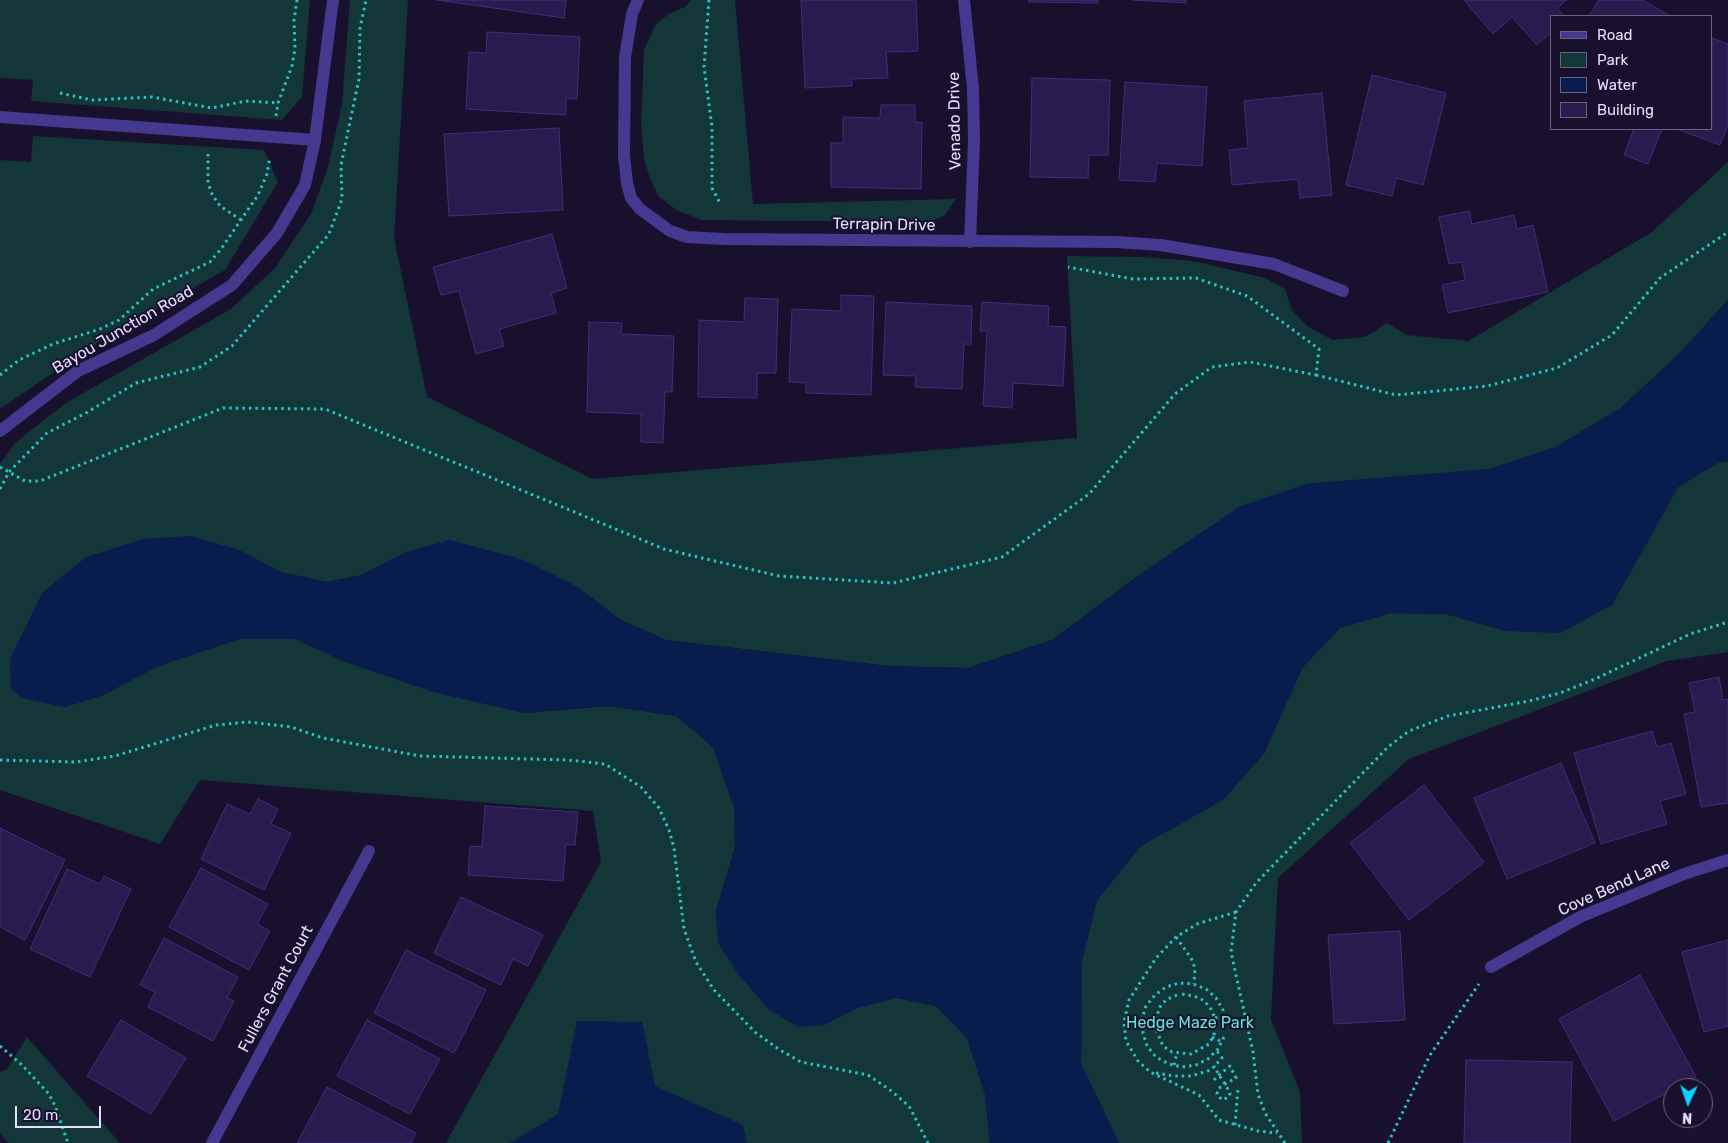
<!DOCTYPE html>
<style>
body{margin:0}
#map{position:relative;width:1728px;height:1143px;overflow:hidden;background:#18102d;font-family:Rubik,sans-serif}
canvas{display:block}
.legend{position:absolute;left:1550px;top:15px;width:162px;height:115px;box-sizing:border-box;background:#18102d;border:1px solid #6a6281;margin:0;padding:6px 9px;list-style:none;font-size:15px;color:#e4ddff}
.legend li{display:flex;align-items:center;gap:10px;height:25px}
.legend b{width:25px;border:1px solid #6a6281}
.north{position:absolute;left:1663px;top:1078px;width:50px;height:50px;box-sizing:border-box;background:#18102d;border:1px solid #6a6281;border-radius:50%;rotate:183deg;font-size:14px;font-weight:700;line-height:20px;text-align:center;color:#e4ddff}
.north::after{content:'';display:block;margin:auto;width:18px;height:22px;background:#09d1ff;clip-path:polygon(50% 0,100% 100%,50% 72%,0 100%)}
.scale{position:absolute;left:15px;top:1106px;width:86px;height:22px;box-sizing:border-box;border:2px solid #e4ddff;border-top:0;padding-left:6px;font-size:15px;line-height:18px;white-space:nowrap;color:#e4ddff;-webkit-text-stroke:4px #18102d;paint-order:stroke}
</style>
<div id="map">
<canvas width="1728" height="1143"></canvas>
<ul class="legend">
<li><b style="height:6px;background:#44398f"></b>Road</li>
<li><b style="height:14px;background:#133638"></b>Park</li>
<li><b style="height:14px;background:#081c4e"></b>Water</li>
<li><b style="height:14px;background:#2a1b4f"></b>Building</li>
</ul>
<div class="north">N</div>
<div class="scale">20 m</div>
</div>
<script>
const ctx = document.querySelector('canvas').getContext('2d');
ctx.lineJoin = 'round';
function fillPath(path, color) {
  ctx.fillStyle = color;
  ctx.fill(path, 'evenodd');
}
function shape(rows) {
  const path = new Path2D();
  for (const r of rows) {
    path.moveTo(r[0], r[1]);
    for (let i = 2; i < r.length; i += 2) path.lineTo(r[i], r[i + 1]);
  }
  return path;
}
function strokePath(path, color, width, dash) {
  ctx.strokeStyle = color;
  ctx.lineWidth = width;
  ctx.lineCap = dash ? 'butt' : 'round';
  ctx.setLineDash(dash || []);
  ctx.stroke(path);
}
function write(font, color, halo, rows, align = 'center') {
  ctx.font = font + ' Rubik,sans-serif';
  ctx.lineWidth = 4;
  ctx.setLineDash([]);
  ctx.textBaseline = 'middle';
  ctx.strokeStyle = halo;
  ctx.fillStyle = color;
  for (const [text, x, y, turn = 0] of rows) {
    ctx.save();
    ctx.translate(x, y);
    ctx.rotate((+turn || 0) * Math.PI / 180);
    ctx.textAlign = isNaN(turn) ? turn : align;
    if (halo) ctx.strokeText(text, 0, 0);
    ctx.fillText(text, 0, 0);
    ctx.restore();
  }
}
const green = shape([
 [0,0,310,0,302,97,282,120,31,101,33,80,0,78],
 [350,0,408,0,394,238,427,397,593,479,1077,438,1067,256,1141,257,1193,261,1265,278,1285,289,1292,310,1308,327,1333,340,1365,337,1387,323,1407,335,1468,341,1652,232,1728,162,1728,300,1681,352,1622,407,1556,447,1490,469,1306,484,1139,575,1052,640,968,668,888,666,666,640,621,620,576,586,406,552,362,575,327,582,280,572,239,550,22,698,65,707,103,695,158,666,240,639,295,639,346,662,434,692,525,713,609,706,676,716,713,747,734,807,735,847,716,911,824,1025,857,1008,897,998,936,1006,967,1038,985,1094,990,1143,446,1143,601,862,593,811,200,780,160,844,0,790,0,464,16,442,66,403,231,309,275,268,311,214,328,167,342,104],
 [691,0,735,0,753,204,956,199,945,215,930,222,702,220,678,211,659,197,650,179,644,159,641,124,644,50,656,24,670,13,685,7],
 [33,136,264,150,278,182,225,270,100,341,0,409,0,160,31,162],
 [1728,461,1728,652,1667,661,1409,759,1278,878,1271,1020,1300,1092,1302,1143,1119,1143,1081,1064,1082,961,1097,900,1141,846,1224,799,1264,753,1302,668,1340,628,1390,613,1446,614,1506,631,1612,605,1678,487,1717,463],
 [27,1037,120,1143,9,1143,0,1134,0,1072,7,1069]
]);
const water = shape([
 [1728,300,1728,461,1717,463,1678,487,1612,605,1560,633,1506,631,1446,614,1390,613,1340,628,1302,668,1264,753,1224,799,1141,846,1097,900,1082,961,1081,1064,1119,1143,990,1143,985,1094,967,1038,936,1006,897,998,857,1008,824,1025,798,1027,768,1009,738,974,718,943,716,911,735,847,734,807,713,747,676,716,609,706,525,713,434,692,346,662,295,639,239,639,158,666,103,695,65,707,22,698,11,689,10,659,42,593,86,557,143,539,191,536,239,550,281,572,327,582,362,575,406,552,450,540,521,559,576,586,621,620,666,640,888,666,968,668,1052,640,1139,575,1240,506,1306,484,1490,469,1556,447,1622,407,1681,352],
 [577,1021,642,1022,655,1086,743,1125,747,1143,510,1143,558,1114]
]);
const building = shape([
 [437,0,566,0,564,18,437,0],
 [801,0,916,0,918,51,886,52,888,78,851,79,852,86,805,88,801,0],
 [1029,0,1098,0,1098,3,1029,2,1029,0],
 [1133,0,1186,0,1186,3,1133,0],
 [1464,0,1567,0,1557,8,1564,16,1552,16,1552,32,1537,45,1512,17,1493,34,1464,0],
 [1599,0,1643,0,1670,16,1589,16,1599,0],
 [487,32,580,37,577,99,566,98,566,115,466,109,469,52,486,53,487,32],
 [1712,38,1728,44,1728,125,1720,145,1677,129,1712,129,1712,38],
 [1372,75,1446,93,1423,185,1396,178,1392,196,1346,185,1372,75],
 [1032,78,1110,80,1108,155,1089,155,1088,178,1030,177,1032,78],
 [1125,82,1207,87,1202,166,1157,163,1155,182,1119,180,1125,82],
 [1322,93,1332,195,1300,198,1298,179,1232,185,1229,150,1248,148,1244,101,1322,93],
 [881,105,915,105,915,122,922,122,921,189,831,187,831,143,843,143,843,117,880,118,881,105],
 [559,128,563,210,449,216,444,134,559,128],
 [1634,129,1662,129,1648,164,1624,155,1634,129],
 [1469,211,1472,224,1514,215,1517,229,1533,225,1548,292,1448,313,1442,285,1465,280,1462,262,1449,264,1439,217,1469,211],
 [552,234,567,288,551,293,556,313,499,329,504,346,476,354,459,291,441,295,433,267,552,234],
 [841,295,874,296,871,395,806,393,806,383,789,382,792,309,841,311,841,295],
 [745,298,778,299,776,373,757,373,757,398,698,397,699,320,744,322,745,298],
 [886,302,972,306,971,344,964,344,962,389,915,387,916,376,883,375,886,302],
 [982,302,1049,306,1048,326,1066,327,1063,386,1013,383,1012,408,983,406,987,331,980,331,982,302],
 [589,322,622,323,621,334,674,336,672,392,665,392,663,443,641,442,641,414,587,412,589,322],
 [1719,677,1723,700,1728,699,1728,803,1701,807,1684,714,1695,712,1689,683,1719,677],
 [1652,731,1657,747,1671,743,1686,794,1660,801,1667,824,1601,844,1574,753,1652,731],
 [1561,763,1595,843,1507,879,1474,798,1561,763],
 [1424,785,1484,862,1409,920,1350,843,1424,785],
 [258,799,278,809,271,824,291,833,264,890,201,859,227,804,250,814,258,799],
 [485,806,578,812,575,845,566,844,563,881,468,875,470,846,482,847,485,806],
 [0,828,65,860,25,940,0,927,0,828],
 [201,868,268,904,257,924,270,931,249,970,169,927,201,868],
 [67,869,100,884,104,876,131,889,90,977,30,949,67,869],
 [461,897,543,935,528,966,513,959,501,985,434,953,461,897],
 [1400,931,1405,1020,1334,1024,1328,935,1400,931],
 [164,938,238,977,227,998,234,1001,213,1041,148,1007,155,992,140,985,164,938],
 [1728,940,1728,1026,1704,1032,1682,952,1728,940],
 [406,950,486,990,454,1053,374,1013,406,950],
 [1640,975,1696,1077,1614,1121,1559,1019,1640,975],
 [121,1020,186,1058,151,1114,87,1076,121,1020],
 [367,1020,440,1059,410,1114,337,1076,367,1020],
 [1466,1060,1572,1062,1570,1143,1464,1143,1466,1060],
 [327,1087,416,1133,411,1143,297,1143,327,1087]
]);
const path = shape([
 [709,0,704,67,712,127,712,188,721,205],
 [60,93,92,100,152,97,212,108,246,101,278,103],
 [276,116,278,103,292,66,295,48,294,20,297,0],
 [208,154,208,183,212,194,220,206,241,220],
 [0,375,19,360,53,344,100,329,119,320,153,289,210,262,221,249,258,195,267,174,270,157],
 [1316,375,1396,395,1487,386,1557,368,1612,335,1660,278,1728,232],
 [0,467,25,481,40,481,223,408,325,409,664,549,779,576,893,583,1002,557,1089,494,1175,394,1212,367,1250,362,1316,375,1319,349,1247,296,1196,278,1133,279,1068,267],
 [0,489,9,472,47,433,86,413,136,383,200,367,232,346,329,234,342,199,341,165,359,79,360,28,366,0],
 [0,760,76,762,115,756,216,725,248,722,291,727,323,738,420,756,568,760,605,764,641,787,659,808,669,830,674,848,684,929,696,962,714,990,756,1033,780,1050,801,1062,868,1075,890,1090,909,1106,928,1143],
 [1236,912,1197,924,1176,937,1156,958,1129,1000,1124,1022,1126,1041,1138,1061,1150,1072,1199,1095,1219,1120,1258,1131,1277,1133],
 [1176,937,1191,958,1195,968,1194,984],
 [1177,995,1166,1000,1159,1008,1155,1027,1163,1046,1172,1052,1191,1054,1209,1044,1214,1035,1215,1018,1210,1007,1203,1000,1194,996,1182,994],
 [1215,1018,1225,1016],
 [1143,1028,1155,1027],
 [1212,1037,1222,1042],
 [1224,1037,1218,1049,1208,1059,1196,1065,1182,1067,1169,1064,1156,1057,1147,1046,1143,1033,1142,1019,1146,1006,1155,995,1166,987,1179,983,1193,984,1206,989,1216,998,1223,1010,1226,1027],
 [0,1046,22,1065,49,1094,55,1106,68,1143],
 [1174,1065,1177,1053],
 [1156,1073,1174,1076,1191,1076,1211,1070,1222,1058,1217,1051],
 [1214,1080,1219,1075,1230,1066,1236,1078,1225,1084,1218,1089,1217,1094,1222,1100,1229,1097,1230,1093,1225,1084,1219,1075,1214,1066],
 [1235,1125,1238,1088],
 [1285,1143,1265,1113,1258,1094,1253,1052,1231,952,1236,912,1256,883,1388,747,1409,731,1448,716,1529,701,1560,693,1595,679,1690,634,1728,622],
 [1388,1143,1430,1055,1479,984]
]);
const service = shape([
 [0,117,315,140]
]);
const minor = shape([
 [638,0,632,14,625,57,624,156,627,183,631,198,640,209,670,231,687,237,723,239,1116,242,1161,245,1274,264,1343,291],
 [964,0,973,89,974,140,970,242],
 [0,431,78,371,154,335,232,285,277,233,305,185,315,140,333,0],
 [1491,967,1580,917,1684,874,1728,860],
 [212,1143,369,851]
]);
const streetNames = [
 ["Venado Drive",955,121,-91],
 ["Terrapin Drive",884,225,1],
 ["Bayou Junction Road",123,330,-30],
 ["Cove Bend Lane",1614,887,-24],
 ["Fullers Grant Court",276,989,-62]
];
const parkNames = [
 ["Hedge Maze Park",1190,1023]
];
fillPath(green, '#133638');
fillPath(water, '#081c4e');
fillPath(building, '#2a1b4f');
strokePath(building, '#432c7d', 1);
strokePath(path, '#2bc1c5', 3, [2.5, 4]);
strokePath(service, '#44398f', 12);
strokePath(minor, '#44398f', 12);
write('16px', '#e4ddff', '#18102d', streetNames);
write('16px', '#61e7d1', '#18102d', parkNames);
</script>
